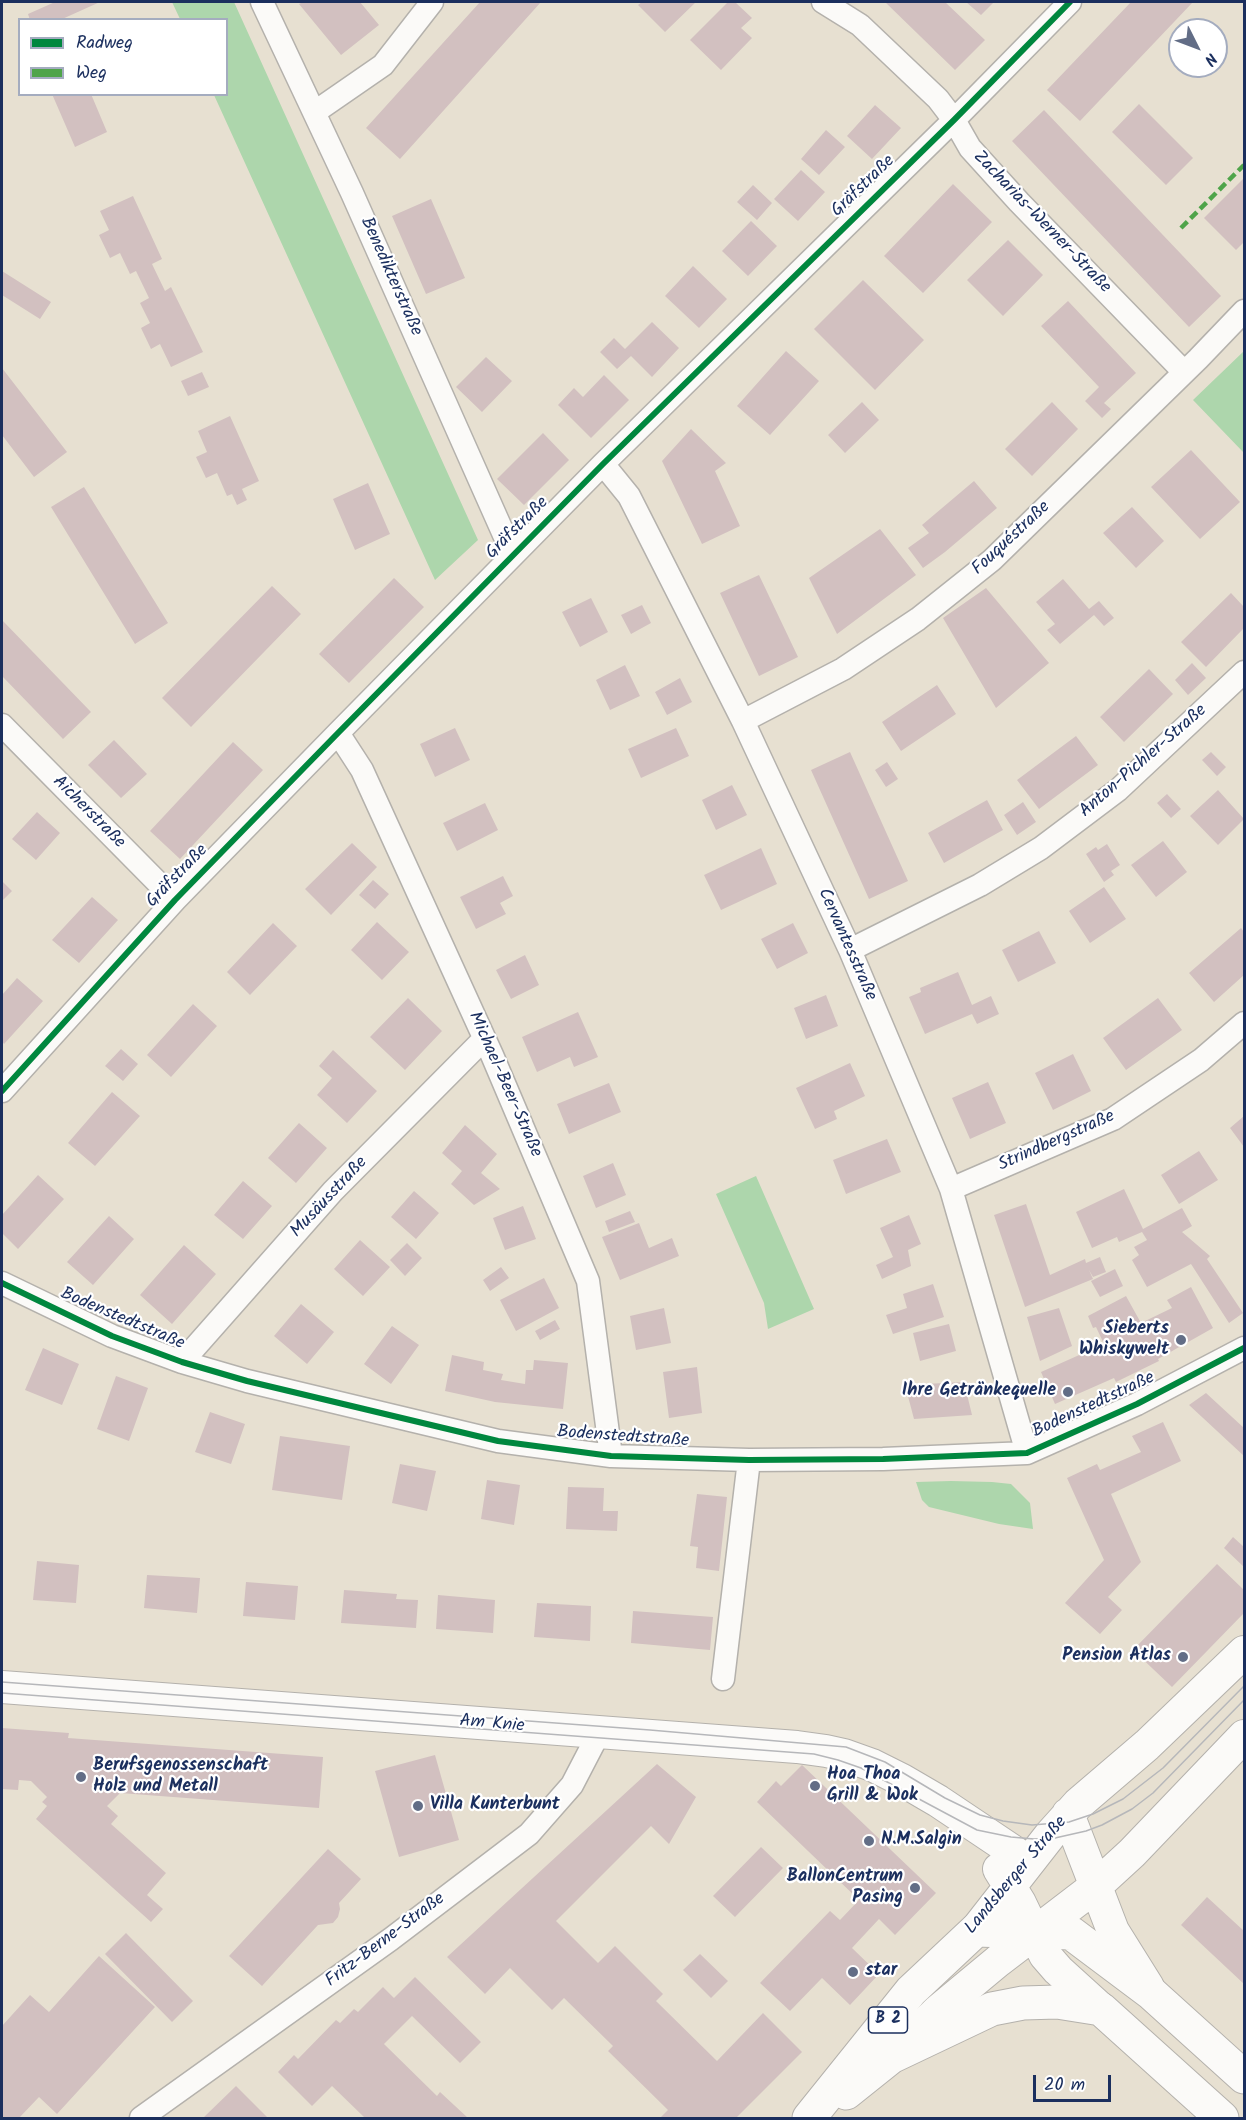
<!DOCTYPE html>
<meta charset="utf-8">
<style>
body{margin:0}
#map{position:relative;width:1246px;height:2120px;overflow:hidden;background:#e7e0d1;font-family:Kalam,sans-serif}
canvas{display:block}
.frame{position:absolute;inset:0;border:3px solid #1b2f5e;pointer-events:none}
.legend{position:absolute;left:18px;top:18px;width:210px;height:78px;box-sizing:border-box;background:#fff;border:2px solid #a4acbf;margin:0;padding:8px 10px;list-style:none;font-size:18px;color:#1b2f5e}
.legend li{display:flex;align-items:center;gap:12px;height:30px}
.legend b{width:30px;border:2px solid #a4acbf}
.north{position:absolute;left:1168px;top:18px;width:60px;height:60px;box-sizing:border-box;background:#fff;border:2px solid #a4acbf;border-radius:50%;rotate:132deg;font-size:16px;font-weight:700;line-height:24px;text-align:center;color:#1b2f5e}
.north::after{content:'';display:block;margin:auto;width:21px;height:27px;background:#626d86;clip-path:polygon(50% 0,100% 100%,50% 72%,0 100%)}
.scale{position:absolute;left:1033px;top:2075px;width:78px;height:27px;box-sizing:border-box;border:3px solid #1b2f5e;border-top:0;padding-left:8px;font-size:18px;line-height:21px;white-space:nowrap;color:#1b2f5e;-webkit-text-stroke:4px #fff;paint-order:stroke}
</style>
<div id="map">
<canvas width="1246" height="2120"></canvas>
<div class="frame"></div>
<ul class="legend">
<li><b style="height:8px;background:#00873e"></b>Radweg</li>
<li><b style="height:8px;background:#4fa44a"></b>Weg</li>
</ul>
<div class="north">N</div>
<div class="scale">20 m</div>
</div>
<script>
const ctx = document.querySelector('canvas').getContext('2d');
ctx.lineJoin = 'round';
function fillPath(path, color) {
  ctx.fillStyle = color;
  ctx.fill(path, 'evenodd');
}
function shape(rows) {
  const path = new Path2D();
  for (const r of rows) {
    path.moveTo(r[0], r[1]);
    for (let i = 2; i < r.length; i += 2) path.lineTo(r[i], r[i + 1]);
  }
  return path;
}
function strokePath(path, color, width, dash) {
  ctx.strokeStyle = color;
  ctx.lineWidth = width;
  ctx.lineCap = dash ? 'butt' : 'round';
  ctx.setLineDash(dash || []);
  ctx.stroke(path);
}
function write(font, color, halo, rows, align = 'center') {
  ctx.font = font + ' Kalam,sans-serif';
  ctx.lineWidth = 4.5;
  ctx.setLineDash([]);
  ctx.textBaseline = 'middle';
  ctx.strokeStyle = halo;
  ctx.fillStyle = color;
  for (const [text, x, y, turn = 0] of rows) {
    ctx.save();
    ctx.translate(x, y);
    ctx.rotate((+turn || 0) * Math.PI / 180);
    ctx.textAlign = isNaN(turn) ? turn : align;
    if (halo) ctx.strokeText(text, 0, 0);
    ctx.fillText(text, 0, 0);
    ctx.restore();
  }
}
const green = shape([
 [172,2,234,2,478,540,435,580,214,95,226,94,226,20,180,19],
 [1244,351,1244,453,1193,400],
 [756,1176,814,1309,768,1329,764,1303,716,1194],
 [951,1481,992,1482,1011,1484,1030,1503,1033,1529,999,1524,929,1507,922,1500,916,1482]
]);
const building = shape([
 [55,2,100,2,60,20,30,20,28,14],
 [303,2,360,2,379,25,341,55,299,4],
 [480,2,541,2,400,159,366,128],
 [642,2,696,2,665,32,638,5],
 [728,2,735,2,752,18,741,28,752,38,721,70,690,40],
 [885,2,945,2,985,40,955,70],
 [966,2,994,2,981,15],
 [1131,2,1193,2,1080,121,1047,90],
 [52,94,91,94,107,132,75,147],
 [1139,104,1193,158,1166,185,1112,132],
 [875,105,901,128,872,159,847,136],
 [1044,110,1221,296,1189,327,1012,141],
 [826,130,845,147,819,175,801,159],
 [801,170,825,192,798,221,774,199],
 [1244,178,1244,242,1236,250,1204,218],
 [953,184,992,222,923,293,884,256],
 [753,185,772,203,757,220,737,202],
 [133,196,162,259,152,264,165,291,171,287,203,352,171,367,160,344,151,349,141,328,150,323,140,303,149,298,136,271,130,274,120,253,110,258,99,235,109,230,100,211],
 [431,199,465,278,426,294,392,216],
 [751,221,777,246,748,276,722,251],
 [1008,240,1043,275,1003,316,967,280],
 [693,266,727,299,699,328,665,296],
 [2,271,51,302,40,319,2,295],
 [863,280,924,340,875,390,814,329],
 [1068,301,1136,373,1104,403,1111,409,1102,418,1085,401,1099,387,1041,326],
 [652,322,679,348,652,377,631,356,617,369,600,352,614,338,625,349],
 [786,351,819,381,770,435,737,406],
 [486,357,512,381,482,412,456,387],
 [2,368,67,452,34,477,2,435],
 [202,372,209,387,188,396,181,381],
 [604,375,629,400,591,438,558,405,574,388,583,397],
 [862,402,879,420,845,453,828,435],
 [1052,402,1078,429,1032,476,1005,449],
 [230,416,259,481,242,489,247,500,237,505,232,494,227,496,217,473,206,478,196,457,207,452,198,431],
 [691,429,726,463,715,471,740,526,702,544,662,461],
 [543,433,569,460,524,505,497,479],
 [1191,450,1240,502,1200,539,1151,487],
 [974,481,997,508,945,552,923,568,908,548,929,533,922,525],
 [368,483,390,534,355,550,333,499],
 [84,487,168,623,135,644,51,507],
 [1132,507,1164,541,1136,568,1103,533],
 [880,529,916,575,837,634,809,578],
 [759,575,798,657,759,676,720,593],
 [394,578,424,607,349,683,319,654],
 [1063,579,1089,609,1099,601,1114,618,1104,626,1094,615,1060,644,1047,630,1055,624,1036,602],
 [272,586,301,614,191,727,162,698],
 [986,588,1049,663,996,708,943,618],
 [1231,593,1244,607,1244,628,1206,667,1181,642],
 [591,598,608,632,580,647,562,612],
 [642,605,651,623,631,634,621,615],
 [2,620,91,712,63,739,2,676],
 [1192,663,1206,678,1188,695,1175,680],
 [625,665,640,696,610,710,596,680],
 [1149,669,1173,694,1124,742,1100,717],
 [680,678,692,702,667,715,655,692],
 [937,685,956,714,901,751,882,722],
 [455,728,470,760,435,777,420,744],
 [676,728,689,756,641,778,628,749],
 [1076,736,1098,765,1039,809,1017,780],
 [114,740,147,774,121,798,88,765],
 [233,742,263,770,180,859,150,831],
 [850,752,908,881,869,899,811,770],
 [1211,752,1226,767,1217,776,1202,760],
 [887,762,898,779,886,787,875,770],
 [732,785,747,815,716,830,702,800],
 [1218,790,1244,819,1218,845,1190,816],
 [1167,794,1181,809,1171,818,1157,803],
 [987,800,1003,830,944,863,928,833],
 [1023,802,1036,822,1017,835,1004,815],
 [485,803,498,830,457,851,443,823],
 [37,812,60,833,36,860,12,839],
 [1163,841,1187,872,1156,897,1131,865],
 [352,843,377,867,331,915,305,889],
 [1107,844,1120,865,1111,871,1114,875,1104,882,1086,854,1096,847,1098,850],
 [761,848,777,884,721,910,704,875],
 [503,876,513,896,500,903,506,914,476,929,460,897],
 [373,880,389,894,375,909,359,895],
 [2,881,12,891,2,901],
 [1104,887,1126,919,1090,943,1069,911],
 [92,897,118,920,79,963,52,940],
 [377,922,409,952,382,980,351,950],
 [273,923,297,946,250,995,227,972],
 [793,923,808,953,777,969,761,939],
 [1241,928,1244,932,1244,975,1214,1002,1189,973],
 [1039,931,1056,963,1018,982,1002,950],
 [525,955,539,985,511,999,496,970],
 [958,972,972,1005,991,996,999,1014,977,1024,972,1014,925,1034,909,997,921,992,920,988],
 [17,978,43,1001,4,1044,2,1041,2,995],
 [826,995,838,1026,806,1039,794,1008],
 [408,998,442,1031,405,1070,370,1037],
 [1158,998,1182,1030,1126,1070,1103,1038],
 [193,1004,217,1026,171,1077,147,1055],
 [578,1012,598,1057,574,1067,570,1057,537,1072,522,1037],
 [121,1049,138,1064,123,1081,105,1066],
 [333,1050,377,1091,347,1123,317,1095,332,1078,319,1066],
 [1073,1054,1091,1091,1053,1110,1035,1073],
 [850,1063,865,1096,834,1111,837,1119,815,1129,796,1088],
 [988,1082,1006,1123,970,1139,952,1098],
 [609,1083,621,1112,569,1134,557,1104],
 [112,1092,140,1116,95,1166,68,1143],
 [1244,1116,1244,1147,1230,1128],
 [299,1123,327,1148,296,1183,268,1158],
 [465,1125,497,1154,481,1173,500,1189,474,1205,451,1184,462,1171,442,1153],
 [887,1139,901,1172,846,1194,833,1160],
 [1199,1151,1218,1180,1179,1204,1161,1175],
 [613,1163,626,1195,596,1208,583,1176],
 [38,1175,64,1199,18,1249,2,1233,2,1215],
 [243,1181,272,1206,243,1239,214,1215],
 [1124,1189,1143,1229,1182,1208,1192,1226,1182,1232,1210,1256,1207,1259,1243,1313,1229,1323,1191,1264,1147,1287,1132,1260,1139,1255,1134,1247,1147,1240,1142,1232,1119,1242,1117,1237,1092,1248,1076,1212],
 [414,1191,439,1213,416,1239,391,1217],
 [1026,1204,1050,1275,1085,1259,1086,1263,1100,1257,1106,1272,1093,1277,1089,1270,1093,1279,1025,1307,994,1215],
 [523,1206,536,1239,505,1250,493,1218],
 [630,1211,635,1222,609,1232,605,1221],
 [909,1215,921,1244,908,1250,911,1266,882,1279,876,1265,893,1257,880,1228],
 [109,1216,134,1239,93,1285,67,1262],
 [639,1223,649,1248,672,1238,679,1256,620,1280,602,1237],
 [360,1240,390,1267,363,1296,334,1269],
 [407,1243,422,1258,405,1276,390,1260],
 [184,1245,216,1274,172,1324,140,1295],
 [501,1267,509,1278,490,1291,483,1280],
 [1115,1269,1123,1286,1100,1297,1091,1281],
 [544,1278,559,1308,516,1331,500,1300],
 [933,1284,944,1317,893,1334,886,1315,907,1308,903,1294],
 [1191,1287,1213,1328,1158,1359,1159,1361,1116,1382,1114,1378,1055,1404,1041,1372,1104,1344,1096,1327,1093,1328,1088,1316,1126,1296,1141,1323,1172,1308,1167,1300],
 [301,1304,334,1332,307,1364,274,1336],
 [664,1308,671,1343,636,1350,630,1316],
 [1059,1308,1072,1346,1040,1361,1027,1317],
 [555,1320,560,1329,540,1340,535,1331],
 [949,1324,956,1351,920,1361,913,1333],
 [392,1326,419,1345,391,1384,364,1364],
 [43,1348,79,1364,62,1405,25,1390],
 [452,1355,484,1362,483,1370,503,1374,501,1380,525,1384,526,1370,533,1370,534,1360,568,1363,563,1409,495,1402,445,1391],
 [697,1367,702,1413,669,1418,663,1372],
 [116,1376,148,1388,129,1441,97,1429],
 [964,1382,972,1415,914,1419,905,1385],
 [1206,1393,1244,1428,1244,1456,1189,1405],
 [210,1412,245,1424,231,1464,195,1452],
 [1163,1422,1181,1461,1111,1494,1141,1562,1108,1597,1122,1610,1100,1634,1065,1603,1104,1560,1067,1478,1097,1464,1100,1470,1141,1452,1132,1436],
 [280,1436,350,1446,342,1500,272,1490],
 [400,1464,436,1471,427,1511,392,1503],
 [487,1480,520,1485,514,1525,481,1519],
 [568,1487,604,1488,603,1511,618,1511,617,1531,566,1529],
 [697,1494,727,1497,719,1571,696,1568,698,1547,690,1546],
 [1233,1537,1244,1547,1244,1567,1224,1548],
 [37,1561,79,1565,76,1603,33,1600],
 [1217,1564,1244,1590,1244,1613,1172,1687,1133,1650],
 [147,1575,200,1578,197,1613,144,1608],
 [246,1582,298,1586,295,1620,243,1616],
 [344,1590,397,1594,396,1599,418,1600,416,1628,341,1623],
 [438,1595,495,1600,493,1633,436,1629],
 [537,1603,591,1606,590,1641,534,1637],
 [633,1611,713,1617,710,1650,631,1643],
 [2,1728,69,1733,68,1738,323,1757,319,1808,120,1793,107,1806,118,1816,111,1824,166,1873,147,1895,163,1909,151,1922,36,1819,47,1806,42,1802,47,1797,31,1781,19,1780,18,1790,2,1789],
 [435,1755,459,1840,399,1857,375,1771],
 [657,1764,696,1797,669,1844,651,1826,556,1921,598,1963,615,1946,663,1994,656,2001,717,2061,763,2013,802,2052,736,2118,660,2118,668,2110,608,2051,613,2046,564,1998,552,2010,510,1968,485,1994,447,1957],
 [802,1765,936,1893,895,1935,879,1919,852,1948,879,1974,850,2005,822,1978,790,2011,760,1983,830,1911,840,1920,859,1900,757,1802,776,1781,781,1786],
 [761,1847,783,1868,735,1917,713,1896],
 [328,1849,361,1879,339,1903,340,1909,338,1917,333,1923,318,1925,262,1986,229,1956],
 [1207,1897,1244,1931,1244,1984,1181,1925],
 [126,1933,193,2001,172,2022,105,1954],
 [700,1954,728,1981,711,1998,683,1970],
 [99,1956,155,2007,57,2114,39,2097,19,2118,2,2118,2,2026,30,1995,49,2012],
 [415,1977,481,2042,460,2063,412,2016,384,2044,437,2096,440,2092,468,2118,365,2118,332,2086,312,2106,278,2072,294,2055,298,2059,336,2020,340,2023,354,2009,358,2012,383,1987,394,1998],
 [236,2086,268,2118,203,2118]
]);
const street = shape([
 [262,2,352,193,513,555],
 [823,2,860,25,938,99,954,120,970,148,1019,202,1184,372],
 [315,112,383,65,432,2],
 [603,464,629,496,743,721,850,950,951,1189,1027,1453],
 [743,721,843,669,918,619,992,560,1198,359,1244,311],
 [2,725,175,900],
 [338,733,362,770,492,1055,588,1281,611,1456],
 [850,950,980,885,1041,848,1118,790,1244,672],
 [2,1091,175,900,338,733,603,464,954,120,1070,2],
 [951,1189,1113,1119,1201,1060,1244,1023],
 [2,1283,112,1336,182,1362,247,1381,498,1441,611,1456,749,1460,883,1459,1027,1453,1137,1404,1244,1348],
 [182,1362,333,1191,484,1039],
 [723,1679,749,1460],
 [141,2118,391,1939,529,1834,572,1785,599,1733]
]);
const secondary = shape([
 [2,1687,797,1747,826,1751,844,1755,872,1765,902,1780,938,1801,1029,1862],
 [1068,1814,1113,1931,1148,1987],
 [999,1869,1020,1903,1045,1955,1058,1970,1101,2009],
 [976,1930,1051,1834,1078,1804,1147,1745,1244,1652],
 [897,2051,939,2010,998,1961,1096,1886,1132,1853,1244,1736]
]);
const primary = shape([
 [846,2093,891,2057,992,2009,1023,2003,1057,2002,1101,2009,1222,2118],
 [809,2118,911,1991,976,1930,1071,1933,1151,1993,1244,2077]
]);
const tram = shape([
 [2,1682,650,1730,846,1747,885,1762,945,1798,980,1815,1003,1821,1032,1825,1069,1822,1093,1814,1123,1799,1163,1768,1244,1686],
 [2,1693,814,1754,838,1760,861,1768,977,1830,1011,1837,1034,1839,1055,1838,1086,1831,1102,1825,1132,1809,1153,1793,1244,1700]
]);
const quiet = shape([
 [1181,228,1244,165]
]);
const cycleway = shape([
 [2,1091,175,900,338,733,603,464,954,120,1070,2],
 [2,1283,112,1336,182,1362,247,1381,498,1441,611,1456,749,1460,883,1459,1027,1453,1137,1404,1244,1348]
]);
const markers = [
 [1181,1340,6,"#626d86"],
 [1068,1392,6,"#626d86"],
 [1183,1657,6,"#626d86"],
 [81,1777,6,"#626d86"],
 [815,1786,6,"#626d86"],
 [418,1806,6,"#626d86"],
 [869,1841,6,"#626d86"],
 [915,1888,6,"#626d86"],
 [853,1972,6,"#626d86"]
];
const shields = [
 [888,2020,39]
];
const shieldNames = [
 ["B 2",888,2020]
];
const streetNames = [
 ["Gräfstraße",864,187,-44],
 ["Zacharias-Werner-Straße",1041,223,46],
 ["Benedikterstraße",390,277,66],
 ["Gräfstraße",518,529,-45],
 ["Fouquéstraße",1012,539,-43],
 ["Anton-Pichler-Straße",1144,762,-41],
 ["Aicherstraße",88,813,45],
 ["Gräfstraße",178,877,-46],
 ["Cervantesstraße",846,945,66],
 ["Michael-Beer-Straße",504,1085,66],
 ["Strindbergstraße",1057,1142,-24],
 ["Musäusstraße",330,1198,-47],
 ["Bodenstedtstraße",122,1320,23],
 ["Bodenstedtstraße",1094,1406,-25],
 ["Bodenstedtstraße",623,1438,4],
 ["Am Knie",492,1725,5],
 ["Landsberger Straße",1017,1876,-50],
 ["Fritz-Berne-Straße",386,1941,-37]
];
const poiNames = [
 ["Sieberts",1169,1330,"right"],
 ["Whiskywelt",1169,1351,"right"],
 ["Ihre Getränkequelle",1056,1392,"right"],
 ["Pension Atlas",1171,1657,"right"],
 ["Berufsgenossenschaft",93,1767],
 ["Holz und Metall",93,1788],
 ["Hoa Thoa",827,1776],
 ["Grill & Wok",827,1797],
 ["Villa Kunterbunt",430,1806],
 ["N.M.Salgin",881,1841],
 ["BallonCentrum",903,1878,"right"],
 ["Pasing",903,1899,"right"],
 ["star",865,1972]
];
fillPath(green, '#add6ac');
fillPath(building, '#d2c0c0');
strokePath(street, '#b4b1ac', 25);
strokePath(secondary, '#b4b1ac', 34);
strokePath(primary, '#b4b1ac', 35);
strokePath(street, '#fbfaf8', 22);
strokePath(secondary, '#fbfaf8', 32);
strokePath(primary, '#fbfaf8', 33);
strokePath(tram, '#b6b7ba', 1.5);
strokePath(quiet, '#4fa44a', 4.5, [9, 4.5]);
strokePath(cycleway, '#00873e', 6);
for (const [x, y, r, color] of markers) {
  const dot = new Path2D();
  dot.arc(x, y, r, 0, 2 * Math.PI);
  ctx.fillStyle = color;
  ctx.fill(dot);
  strokePath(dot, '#fff', 2);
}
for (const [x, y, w] of shields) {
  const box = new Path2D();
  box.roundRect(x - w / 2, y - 13, w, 26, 4.5);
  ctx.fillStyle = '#fff';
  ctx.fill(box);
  strokePath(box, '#1b2f5e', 1.5);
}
write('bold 16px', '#1b2f5e', null, shieldNames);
write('18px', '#1b2f5e', '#fff', streetNames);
write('bold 18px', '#1b2f5e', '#fff', poiNames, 'left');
</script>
